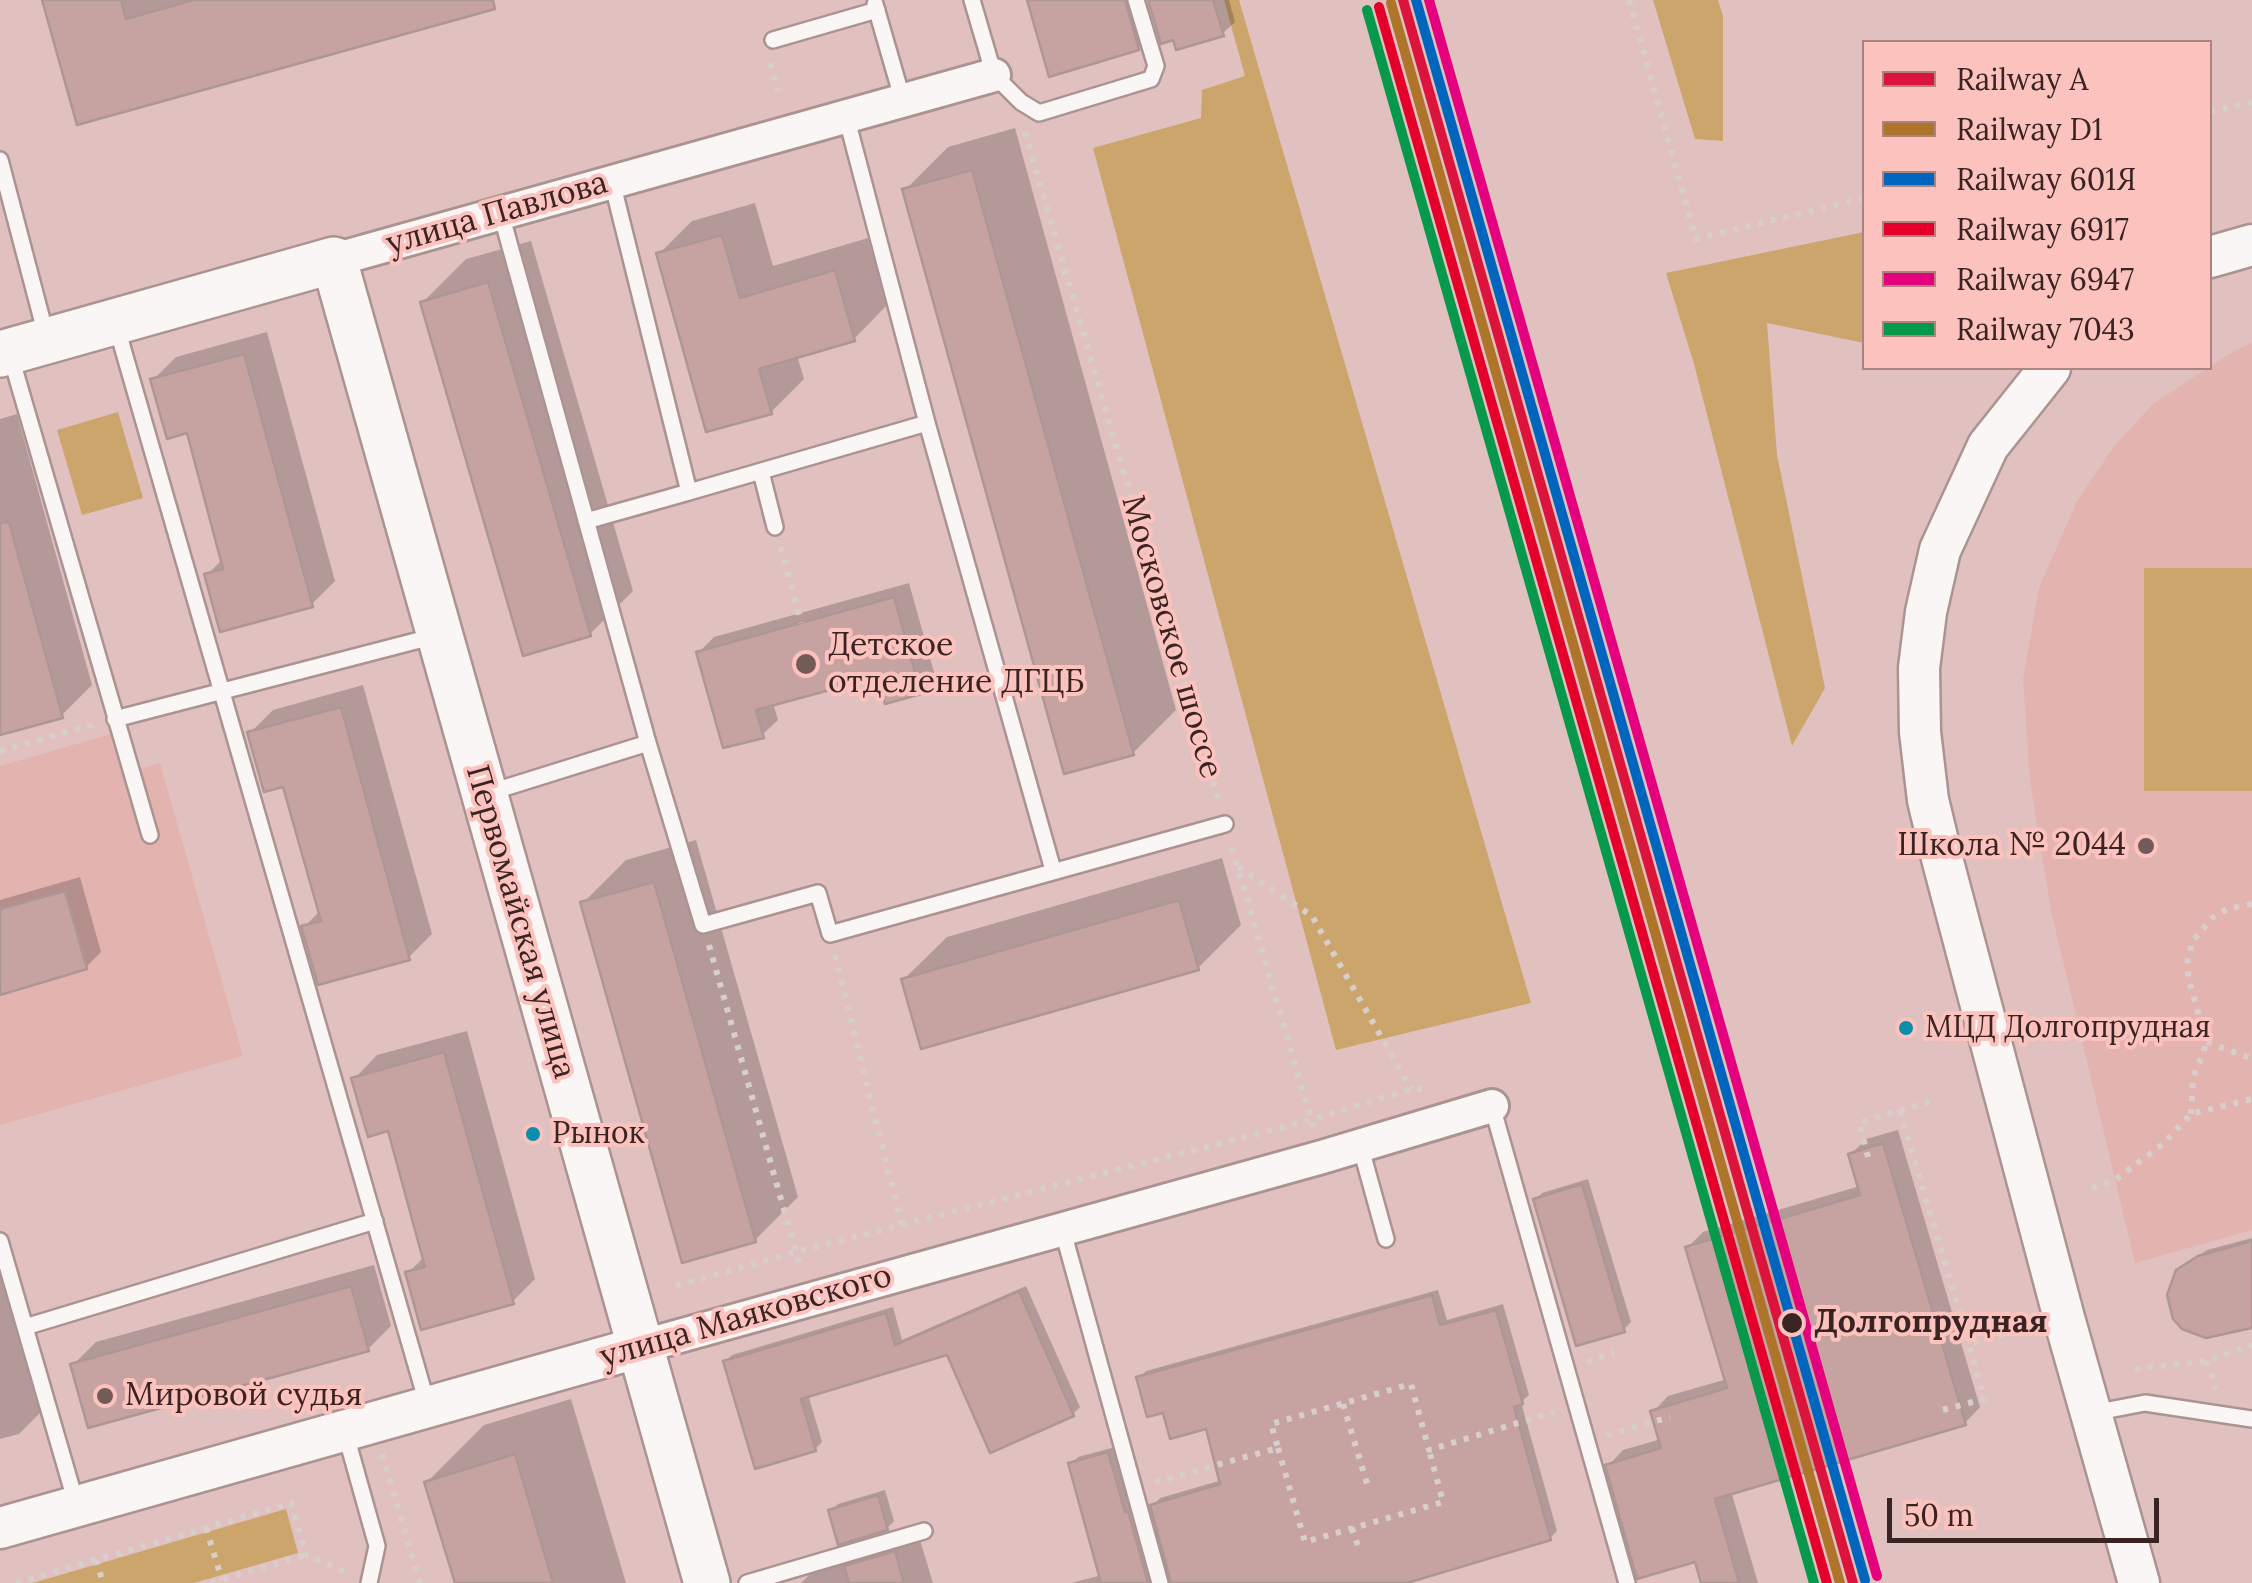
<!DOCTYPE html>
<meta charset="utf-8">
<style>
body{margin:0}
#map{position:relative;width:2252px;height:1583px;overflow:hidden;background:#e0c1bf;font-family:Lora,serif}
canvas{display:block}
.legend{position:absolute;left:1862px;top:40px;width:350px;height:330px;box-sizing:border-box;background:#fbc2be;border:2px solid #ad8380;margin:0;padding:12px 18px;list-style:none;font-size:30px;color:#392423}
.legend li{display:flex;align-items:center;gap:20px;height:50px}
.legend b{width:50px;border:2px solid #ad8380}
.scale{position:absolute;left:1887px;top:1498px;width:272px;height:45px;box-sizing:border-box;border:5px solid #392423;border-top:0;padding-left:12px;font-size:30px;line-height:35px;white-space:nowrap;color:#392423;-webkit-text-stroke:8px #fbc2be;paint-order:stroke}
</style>
<div id="map">
<canvas width="2252" height="1583"></canvas>
<ul class="legend">
<li><b style="height:12px;background:#dc143c"></b>Railway A</li>
<li><b style="height:12px;background:#ae742a"></b>Railway D1</li>
<li><b style="height:12px;background:#0065bd"></b>Railway 601Я</li>
<li><b style="height:12px;background:#e4002b"></b>Railway 6917</li>
<li><b style="height:12px;background:#e5007d"></b>Railway 6947</li>
<li><b style="height:12px;background:#06994c"></b>Railway 7043</li>
</ul>
<div class="scale">50 m</div>
</div>
<script>
const ctx = document.querySelector('canvas').getContext('2d');
ctx.lineJoin = 'round';
function fillPath(path, color) {
  ctx.fillStyle = color;
  ctx.fill(path, 'evenodd');
}
function shape(rows) {
  const path = new Path2D();
  for (const r of rows) {
    path.moveTo(r[0], r[1]);
    for (let i = 2; i < r.length; i += 2) path.lineTo(r[i], r[i + 1]);
  }
  return path;
}
function strokePath(path, color, width, dash) {
  ctx.strokeStyle = color;
  ctx.lineWidth = width;
  ctx.lineCap = dash ? 'butt' : 'round';
  ctx.setLineDash(dash || []);
  ctx.stroke(path);
}
function write(font, color, halo, rows, align = 'center') {
  ctx.font = font + ' Lora,serif';
  ctx.lineWidth = 8;
  ctx.setLineDash([]);
  ctx.textBaseline = 'middle';
  ctx.strokeStyle = halo;
  ctx.fillStyle = color;
  for (const [text, x, y, turn = 0] of rows) {
    ctx.save();
    ctx.translate(x, y);
    ctx.rotate((+turn || 0) * Math.PI / 180);
    ctx.textAlign = isNaN(turn) ? turn : align;
    if (halo) ctx.strokeText(text, 0, 0);
    ctx.fillText(text, 0, 0);
    ctx.restore();
  }
}
const built = shape([
 [2252,343,2252,1230,2135,1263,2051,911,2030,781,2023,679,2039,588,2077,501,2115,445,2154,403,2234,351],
 [111,734,122,774,160,763,243,1056,0,1125,0,766]
]);
const green = shape([
 [1224,0,1239,0,1531,1003,1336,1050,1093,148,1201,118,1202,90,1245,76],
 [1653,0,1718,0,1723,16,1723,141,1695,139],
 [1864,232,1864,343,1767,323,1777,455,1825,688,1792,746,1694,364,1666,273],
 [118,412,143,498,82,515,57,430],
 [2144,568,2252,568,2252,791,2144,791],
 [286,1509,298,1553,194,1583,33,1583]
]);
const shadow = shape([
 [45,0,478,0,79,122],
 [1029,0,1140,0,1151,35,1138,48],
 [1150,0,1229,0,1235,22,1222,34],
 [1015,128,1176,710,1133,753,905,190,948,147],
 [755,203,773,266,868,238,887,305,854,339,797,355,804,379,771,412,659,254,692,221],
 [531,241,633,591,590,634,423,302,466,259],
 [267,332,335,581,312,604,207,575,223,559,189,430,153,380,176,357],
 [17,414,92,685,62,715,0,732,0,419],
 [909,583,935,676,920,692,879,674,773,703,778,720,762,735,699,652,714,637],
 [363,685,432,934,409,957,304,927,320,911,285,784,250,733,273,710],
 [696,840,798,1197,755,1240,583,903,626,860],
 [1222,858,1241,925,1198,968,903,980,947,937],
 [80,877,101,952,86,967,0,992,0,900],
 [467,1031,535,1279,512,1302,408,1273,425,1256,389,1128,354,1079,377,1055],
 [1898,1130,1980,1407,1965,1423,1731,1491,1758,1583,1704,1583,1697,1558,1608,1466,1623,1450,1661,1439,1653,1412,1668,1396,1727,1379,1688,1247,1703,1232,1860,1186,1851,1154,1866,1139],
 [1588,1179,1631,1322,1624,1329,1536,1200,1542,1193],
 [2252,1238,2252,1325,2186,1264,2207,1250],
 [0,1264,42,1411,19,1434,0,1439],
 [374,1265,391,1326,368,1349,73,1365,96,1342],
 [1026,1286,1080,1407,1073,1414,948,1352,808,1394,822,1442,815,1449,725,1362,732,1355,893,1307,902,1340],
 [1438,1290,1447,1320,1503,1304,1529,1395,1521,1402,1557,1531,1550,1538,1395,1583,1173,1583,1153,1505,1160,1498,1222,1480,1208,1426,1165,1410,1139,1378,1146,1371],
 [571,1399,626,1583,457,1583,427,1482,484,1425],
 [1115,1447,1160,1583,1071,1583,1102,1575,1071,1464,1078,1457],
 [885,1490,894,1521,887,1528,831,1511,838,1504],
 [917,1530,933,1583,801,1583,811,1573,852,1561,870,1544]
]);
const building = shape([
 [42,0,121,0,126,19,193,0,493,0,495,9,77,125,42,0],
 [1027,0,1125,0,1139,50,1049,77,1027,0],
 [1148,0,1213,0,1224,36,1176,50,1173,40,1161,44,1148,0],
 [972,170,1134,755,1064,774,902,189,972,170],
 [722,235,740,298,835,270,855,341,759,369,772,414,706,432,656,253,722,235],
 [488,282,591,636,523,656,420,302,488,282],
 [244,354,313,607,220,632,204,574,223,569,187,433,167,439,150,379,244,354],
 [9,522,63,718,0,735,0,523,9,522],
 [894,597,921,694,885,704,878,677,756,710,764,738,723,748,696,652,894,597],
 [341,707,410,960,318,985,301,926,321,921,283,787,264,792,247,732,341,707],
 [654,882,756,1242,682,1263,580,902,654,882],
 [65,891,87,969,0,995,0,909,65,891],
 [1179,900,1199,970,921,1049,901,979,1179,900],
 [444,1052,514,1304,421,1330,405,1272,425,1267,388,1131,368,1137,351,1078,444,1052],
 [1883,1143,1966,1425,1715,1499,1739,1583,1701,1583,1695,1562,1637,1579,1605,1465,1661,1448,1650,1411,1727,1388,1685,1247,1860,1195,1848,1154,1883,1143],
 [1582,1184,1625,1332,1576,1346,1533,1199,1582,1184],
 [2252,1241,2252,1328,2206,1338,2182,1329,2173,1319,2167,1295,2176,1270,2198,1256,2252,1241],
 [351,1286,369,1351,88,1428,70,1364,351,1286],
 [1019,1291,1074,1416,990,1453,947,1355,801,1399,816,1451,755,1469,723,1361,886,1313,895,1345,1019,1291],
 [1432,1295,1440,1325,1496,1310,1523,1404,1514,1407,1551,1540,1407,1583,1171,1583,1150,1505,1220,1484,1206,1429,1170,1439,1163,1413,1147,1417,1136,1377,1432,1295],
 [1108,1452,1125,1512,1128,1511,1148,1583,1101,1583,1068,1463,1108,1452],
 [515,1454,553,1583,455,1583,424,1482,515,1454],
 [878,1495,888,1530,838,1545,828,1510,878,1495],
 [895,1551,904,1583,849,1583,844,1566,895,1551]
]);
const path = shape([
 [1629,0,1696,239,1864,198],
 [770,63,778,91],
 [2210,112,2252,102],
 [1025,132,1219,802],
 [781,547,801,623],
 [0,751,95,724],
 [1232,848,1314,1129],
 [1238,867,1312,916,1411,1089],
 [709,945,801,1270],
 [835,955,902,1226],
 [2207,1042,2252,1059],
 [1900,1111,1969,1344],
 [2191,1114,2193,1078,2207,1042,2189,981,2187,964,2192,942,2212,918,2227,909,2252,904],
 [1868,1157,1859,1123,1935,1100],
 [2092,1188,2115,1180,2163,1144,2191,1114,2252,1099],
 [676,1286,796,1252,1311,1120,1411,1089,1424,1089],
 [2207,1361,2216,1389],
 [1587,1362,1614,1353],
 [2135,1369,2207,1361,2252,1345],
 [1343,1404,1369,1490],
 [1943,1410,1984,1399,1969,1344,2016,1332],
 [1607,1435,1670,1417],
 [1278,1448,1305,1542,1443,1502,1429,1450],
 [382,1454,420,1583],
 [1155,1482,1278,1448,1271,1424,1411,1384,1429,1450,1554,1412],
 [206,1528,222,1580],
 [1352,1528,1358,1546],
 [96,1560,103,1583],
 [16,1583,291,1503,306,1555,346,1572],
 [211,1583,306,1555]
]);
const service = shape([
 [972,0,994,75,1021,102,1039,113,1151,79,1156,66,1136,0],
 [875,4,903,101],
 [773,40,877,10],
 [846,116,927,423,1053,870],
 [0,160,46,335],
 [612,182,689,492,927,423],
 [501,214,648,743,703,925,818,893,830,934,1225,824],
 [116,325,427,1403],
 [10,354,150,835],
 [761,472,775,527],
 [586,521,689,492],
 [115,719,435,636],
 [488,793,648,743],
 [1492,1106,1627,1583],
 [1360,1145,1386,1239],
 [1062,1228,1160,1583],
 [0,1241,76,1503],
 [25,1327,375,1221],
 [2093,1413,2145,1403,2252,1419],
 [345,1432,377,1546,369,1583],
 [747,1583,924,1531]
]);
const minor = shape([
 [334,260,994,75],
 [640,1347,1322,1157,1492,1106]
]);
const tertiary = shape([
 [2210,257,2252,245],
 [2050,368,1988,446,1940,550,1926,612,1919,668,1920,732,1928,800,1943,862,2064,1318,2139,1583],
 [0,1528,640,1347]
]);
const secondary = shape([
 [0,354,334,260,707,1583]
]);
const rail1 = shape([
 [1403,0,1853,1583]
]);
const rail2 = shape([
 [1391,3,1840,1583]
]);
const rail3 = shape([
 [1416,0,1865,1580]
]);
const rail4 = shape([
 [1379,7,1827,1583]
]);
const rail5 = shape([
 [1429,0,1877,1576]
]);
const rail6 = shape([
 [1367,10,1814,1583]
]);
const markers = [
 [806,664,12,"#735b5a"],
 [2146,846,10,"#735b5a"],
 [1906,1028,9,"#0b8eac"],
 [533,1134,9,"#0b8eac"],
 [1792,1323,12,"#392423"],
 [105,1396,10,"#735b5a"]
];
const busNames = [
 ["МЦД Долгопрудная",1925,1028],
 ["Рынок",552,1134]
];
const streetNames = [
 ["улица Павлова",497,214,-16],
 ["Московское шоссе",1171,637,74],
 ["Первомайская улица",520,922,74],
 ["улица Маяковского",746,1317,-16]
];
const poiNames = [
 ["Детское",828,646],
 ["отделение ДГЦБ",828,683],
 ["Школа № 2044",2126,846,"right"],
 ["Мировой судья",125,1396]
];
const stopNames = [
 ["Долгопрудная",1814,1323]
];
fillPath(built, '#e3b3af');
fillPath(green, '#cca56c');
fillPath(shadow, '#0003');
fillPath(building, '#c6a3a1');
strokePath(building, '#ad9694', 2.5);
strokePath(service, '#ab9392', 20);
strokePath(minor, '#ab9392', 38);
strokePath(tertiary, '#ab9392', 45);
strokePath(secondary, '#ab9392', 50);
strokePath(path, '#d8cfcd', 6, [5, 8]);
strokePath(service, '#faf6f5', 15);
strokePath(minor, '#faf6f5', 32);
strokePath(tertiary, '#faf6f5', 40);
strokePath(secondary, '#faf6f5', 45);
strokePath(rail1, '#dc143c', 10);
strokePath(rail2, '#ae742a', 10);
strokePath(rail3, '#0065bd', 10);
strokePath(rail4, '#e4002b', 10);
strokePath(rail5, '#e5007d', 10);
strokePath(rail6, '#06994c', 10);
for (const [x, y, r, color] of markers) {
  const dot = new Path2D();
  dot.arc(x, y, r, 0, 2 * Math.PI);
  ctx.fillStyle = color;
  ctx.fill(dot);
  strokePath(dot, '#fbc2be', 4);
}
write('30px', '#392423', '#fbc2be', busNames, 'left');
write('32px', '#392423', '#fbc2be', streetNames);
write('32px', '#392423', '#fbc2be', poiNames, 'left');
write('bold 32px', '#392423', '#fbc2be', stopNames, 'left');
</script>
